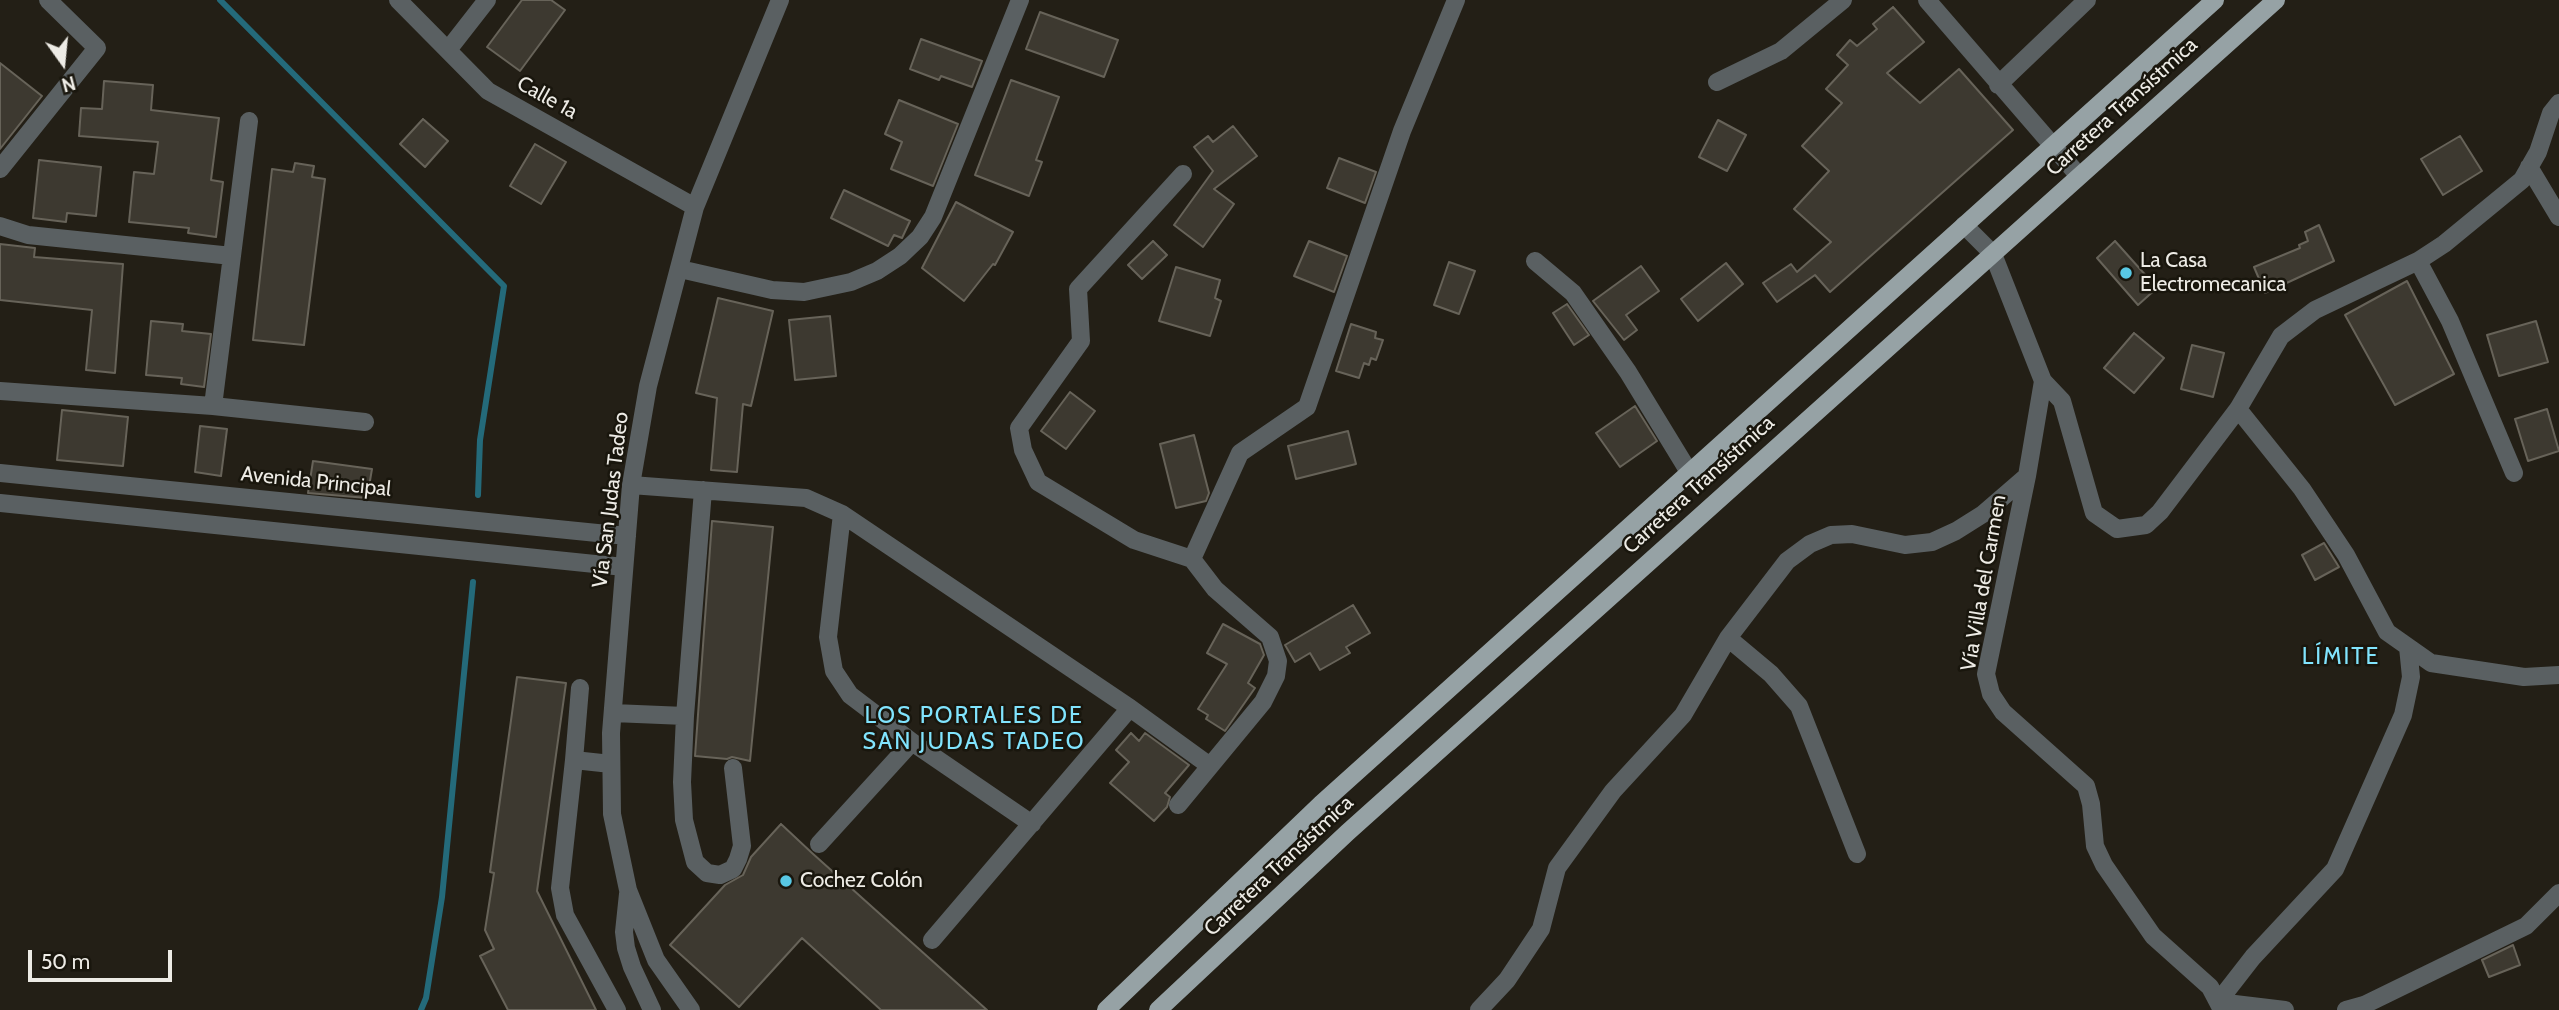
<!DOCTYPE html>
<meta charset="utf-8">
<style>
body{margin:0}
#map{position:relative;width:2559px;height:1010px;overflow:hidden;background:#231f16;font-family:Cabin,sans-serif}
canvas{display:block}
.north{position:absolute;left:28px;top:28px;width:70px;height:70px;-webkit-text-stroke:5px #19160d;paint-order:stroke;rotate:165deg;font-size:19px;font-weight:700;line-height:28px;text-align:center;color:#edebe5}
.north::after{content:'';display:block;margin:auto;width:24px;height:32px;background:#edebe5;clip-path:polygon(50% 0,100% 100%,50% 72%,0 100%)}
.scale{position:absolute;left:28px;top:950px;width:144px;height:32px;box-sizing:border-box;border:4px solid #edebe5;border-top:0;padding-left:9px;font-size:21px;line-height:24px;white-space:nowrap;color:#edebe5;-webkit-text-stroke:5px #19160d;paint-order:stroke}
</style>
<div id="map">
<canvas width="2559" height="1010"></canvas>
<div class="north">N</div>
<div class="scale">50 m</div>
</div>
<script>
const ctx = document.querySelector('canvas').getContext('2d');
ctx.lineJoin = 'round';
function shape(rows) {
  const path = new Path2D();
  for (const r of rows) {
    path.moveTo(r[0], r[1]);
    for (let i = 2; i < r.length; i += 2) path.lineTo(r[i], r[i + 1]);
  }
  return path;
}
function strokePath(path, color, width, dash) {
  ctx.strokeStyle = color;
  ctx.lineWidth = width;
  ctx.lineCap = dash ? 'butt' : 'round';
  ctx.setLineDash(dash || []);
  ctx.stroke(path);
}
function fillPath(path, color) {
  ctx.fillStyle = color;
  ctx.fill(path, 'evenodd');
}
function write(font, color, halo, rows, align = 'center') {
  ctx.font = font + ' Cabin,sans-serif';
  ctx.lineWidth = 5;
  ctx.setLineDash([]);
  ctx.textBaseline = 'middle';
  ctx.strokeStyle = halo;
  ctx.fillStyle = color;
  for (const [text, x, y, turn = 0] of rows) {
    ctx.save();
    ctx.translate(x, y);
    ctx.rotate((+turn || 0) * Math.PI / 180);
    ctx.textAlign = isNaN(turn) ? turn : align;
    if (halo) ctx.strokeText(text, 0, 0);
    ctx.fillText(text, 0, 0);
    ctx.restore();
  }
}
const stream = shape([
 [220,0,504,286,480,440,478,495],
 [421,1010,426,998,442,897,473,582]
]);
const building = shape([
 [522,0,551,0,565,10,520,71,487,47,522,0],
 [1893,7,1924,42,1887,73,1920,103,1959,69,2013,130,1830,292,1815,275,1777,302,1763,283,1791,264,1797,272,1831,242,1794,209,1829,171,1802,146,1842,103,1826,89,1848,65,1837,55,1850,40,1857,46,1877,29,1873,24,1893,7],
 [1040,12,1118,40,1104,77,1026,49,1040,12],
 [921,39,982,61,972,87,941,76,939,80,910,69,921,39],
 [0,63,42,96,0,149,0,63],
 [1011,80,1059,97,1036,160,1042,162,1029,196,975,175,1011,80],
 [104,81,153,85,151,110,219,118,211,180,223,182,216,237,188,233,189,228,129,222,134,172,154,174,158,142,79,136,81,108,102,109,104,81],
 [899,100,958,124,933,186,891,169,902,142,885,134,899,100],
 [423,119,448,141,425,167,400,144,423,119],
 [1718,120,1746,135,1727,171,1699,157,1718,120],
 [1233,126,1257,156,1214,189,1234,204,1203,247,1174,225,1213,171,1194,147,1208,136,1213,142,1233,126],
 [2460,136,2482,171,2443,195,2421,159,2460,136],
 [535,144,566,162,541,204,510,186,535,144],
 [1339,158,1376,172,1365,203,1327,188,1339,158],
 [39,160,101,167,96,216,67,213,66,222,33,218,39,160],
 [295,163,314,166,312,177,325,179,304,345,253,340,272,169,293,172,295,163],
 [844,190,910,221,902,238,894,235,888,246,831,218,844,190],
 [956,202,1013,232,995,265,993,264,964,301,922,268,956,202],
 [2319,225,2334,261,2265,293,2254,267,2300,248,2299,245,2308,241,2305,232,2319,225],
 [1153,241,1167,255,1142,279,1128,265,1153,241],
 [1309,241,1347,256,1334,292,1294,276,1309,241],
 [2115,241,2157,288,2138,305,2097,258,2115,241],
 [0,244,35,248,34,257,123,264,115,373,86,370,92,310,0,300,0,244],
 [1449,262,1475,271,1459,314,1434,305,1449,262],
 [1726,263,1743,284,1698,321,1681,299,1726,263],
 [1641,266,1659,291,1626,315,1637,330,1624,340,1593,301,1641,266],
 [1176,267,1220,280,1215,298,1221,301,1210,336,1159,321,1176,267],
 [2407,281,2454,374,2395,405,2345,315,2407,281],
 [718,298,773,311,751,406,743,404,737,472,711,470,717,398,696,393,718,298],
 [1567,304,1589,335,1574,345,1553,313,1567,304],
 [830,316,836,376,795,380,789,320,830,316],
 [151,321,183,324,182,331,211,334,204,387,181,384,182,378,146,375,151,321],
 [2536,321,2548,362,2499,376,2487,335,2536,321],
 [1351,324,1376,332,1375,338,1383,340,1376,360,1371,358,1369,365,1364,363,1359,378,1336,371,1351,324],
 [2134,333,2164,358,2134,393,2104,368,2134,333],
 [2192,345,2224,353,2213,397,2181,389,2192,345],
 [1070,392,1095,411,1066,449,1041,431,1070,392],
 [1635,406,1657,441,1620,467,1596,433,1635,406],
 [2547,409,2559,451,2528,461,2515,419,2547,409],
 [62,410,128,417,123,466,57,460,62,410],
 [200,426,227,429,221,476,195,472,200,426],
 [1348,431,1356,464,1296,479,1288,446,1348,431],
 [1194,435,1209,493,1206,501,1176,508,1160,444,1194,435],
 [313,461,372,469,367,498,308,493,313,461],
 [712,521,773,527,750,761,732,757,727,759,695,756,712,521],
 [2324,543,2339,567,2315,580,2302,555,2324,543],
 [1353,605,1370,633,1346,647,1350,653,1320,670,1310,653,1295,662,1285,645,1353,605],
 [1223,624,1260,644,1264,655,1248,683,1255,688,1225,731,1206,719,1208,715,1198,709,1227,664,1207,653,1223,624],
 [517,677,566,683,537,891,596,1010,508,1010,480,956,494,949,485,930,494,873,490,872,517,677],
 [1131,733,1139,741,1145,733,1189,765,1165,793,1170,797,1167,807,1154,821,1110,783,1129,762,1116,750,1131,733],
 [781,824,812,853,987,1010,881,1010,802,938,739,1007,670,945,725,885,743,875,751,857,781,824],
 [2513,945,2520,965,2489,977,2482,960,2513,945]
]);
const minor = shape([
 [398,0,488,91,695,207],
 [1927,0,2079,176],
 [448,50,487,0],
 [1717,82,1781,51,1843,0],
 [1998,85,2087,0],
 [2529,167,2559,217],
 [0,169,97,48,48,0],
 [1183,174,1078,289,1081,341,1019,428,1023,450,1038,482,1134,540,1192,559],
 [1964,225,1993,254,2043,381,2027,476,1986,674,1991,694,2003,712,2086,786,2091,804,2095,846,2104,865,2153,936,2210,987,2222,1010],
 [0,226,28,235,232,256],
 [1535,261,1573,293,1628,372,1689,472],
 [2418,261,2450,321,2514,473],
 [680,269,772,290,804,292,851,282,877,271,900,256,920,237,933,217,1020,0],
 [2043,381,2062,401,2094,513,2117,529,2146,525,2160,512,2238,409,2281,336,2315,310,2418,261,2444,244,2522,180,2538,152,2551,113,2559,103],
 [0,391,213,406,365,422],
 [213,406,249,121],
 [2238,409,2302,489,2346,555,2387,632,2431,663,2524,677,2559,675],
 [0,473,627,536],
 [631,485,806,498,842,514,1130,708,1210,766],
 [0,503,624,567],
 [842,514,828,637,834,671,850,695,912,742,1032,824],
 [1728,638,1771,674,1799,706,1857,854],
 [613,713,685,716,703,490],
 [685,716,682,782,684,820,695,862,707,873,720,875,733,869,738,859,742,846,733,768],
 [574,760,580,688],
 [611,764,574,760,560,888,565,915,617,1010],
 [1178,805,1263,702,1276,676,1278,661,1270,637,1215,589,1192,559,1240,453,1307,407,1402,131,1456,0],
 [819,844,912,742],
 [628,894,624,932,626,948,632,967,652,1010],
 [932,940,1130,708],
 [2218,1002,2253,957,2335,869,2403,715,2411,677,2408,647],
 [2218,1002,2285,1010],
 [691,1010,656,960,628,890,612,814,611,733,631,485,648,386,695,207,780,0],
 [1479,1010,1507,980,1541,929,1557,868,1613,791,1683,715,1728,638,1787,561,1810,544,1831,535,1852,534,1905,545,1932,542,1956,531,1983,514,2027,476],
 [2346,1010,2364,1005,2526,926,2559,893]
]);
const major = shape([
 [1106,1010,1321,804,2215,0],
 [1158,1010,1348,832,2276,0]
]);
const markers = [
 [2126,273,7,"#58c8e4"],
 [786,881,7,"#58c8e4"]
];
const streetNames = [
 ["Calle 1a",547,98,29],
 ["Carretera Transístmica",2122,107,-42],
 ["Avenida Principal",316,482,6],
 ["Carretera Transístmica",1699,485,-42],
 ["Vía San Judas Tadeo",611,500,-83],
 ["Vía Villa del Carmen",1984,583,-80],
 ["Carretera Transístmica",1279,866,-43]
];
const poiNames = [
 ["La Casa",2140,261],
 ["Electromecanica",2140,285],
 ["Cochez Colón",800,881]
];
const neighbourhoodNames = [
 ["LÍMITE",2341,657],
 ["LOS PORTALES DE",974,716],
 ["SAN JUDAS TADEO",974,742]
];
strokePath(stream, '#246a7a', 6);
fillPath(building, '#3d3930');
strokePath(building, '#676359', 2);
strokePath(minor, '#5a6062', 18);
strokePath(major, '#96a2a5', 18);
for (const [x, y, r, color] of markers) {
  const dot = new Path2D();
  dot.arc(x, y, r, 0, 2 * Math.PI);
  ctx.fillStyle = color;
  ctx.fill(dot);
  strokePath(dot, '#19160d', 2.5);
}
write('21px', '#edebe5', '#19160d', streetNames);
write('21px', '#edebe5', '#19160d', poiNames, 'left');
ctx.letterSpacing = '2px';
write('23px', '#81e4fe', '#19160d', neighbourhoodNames);
ctx.letterSpacing = '0px';
</script>
